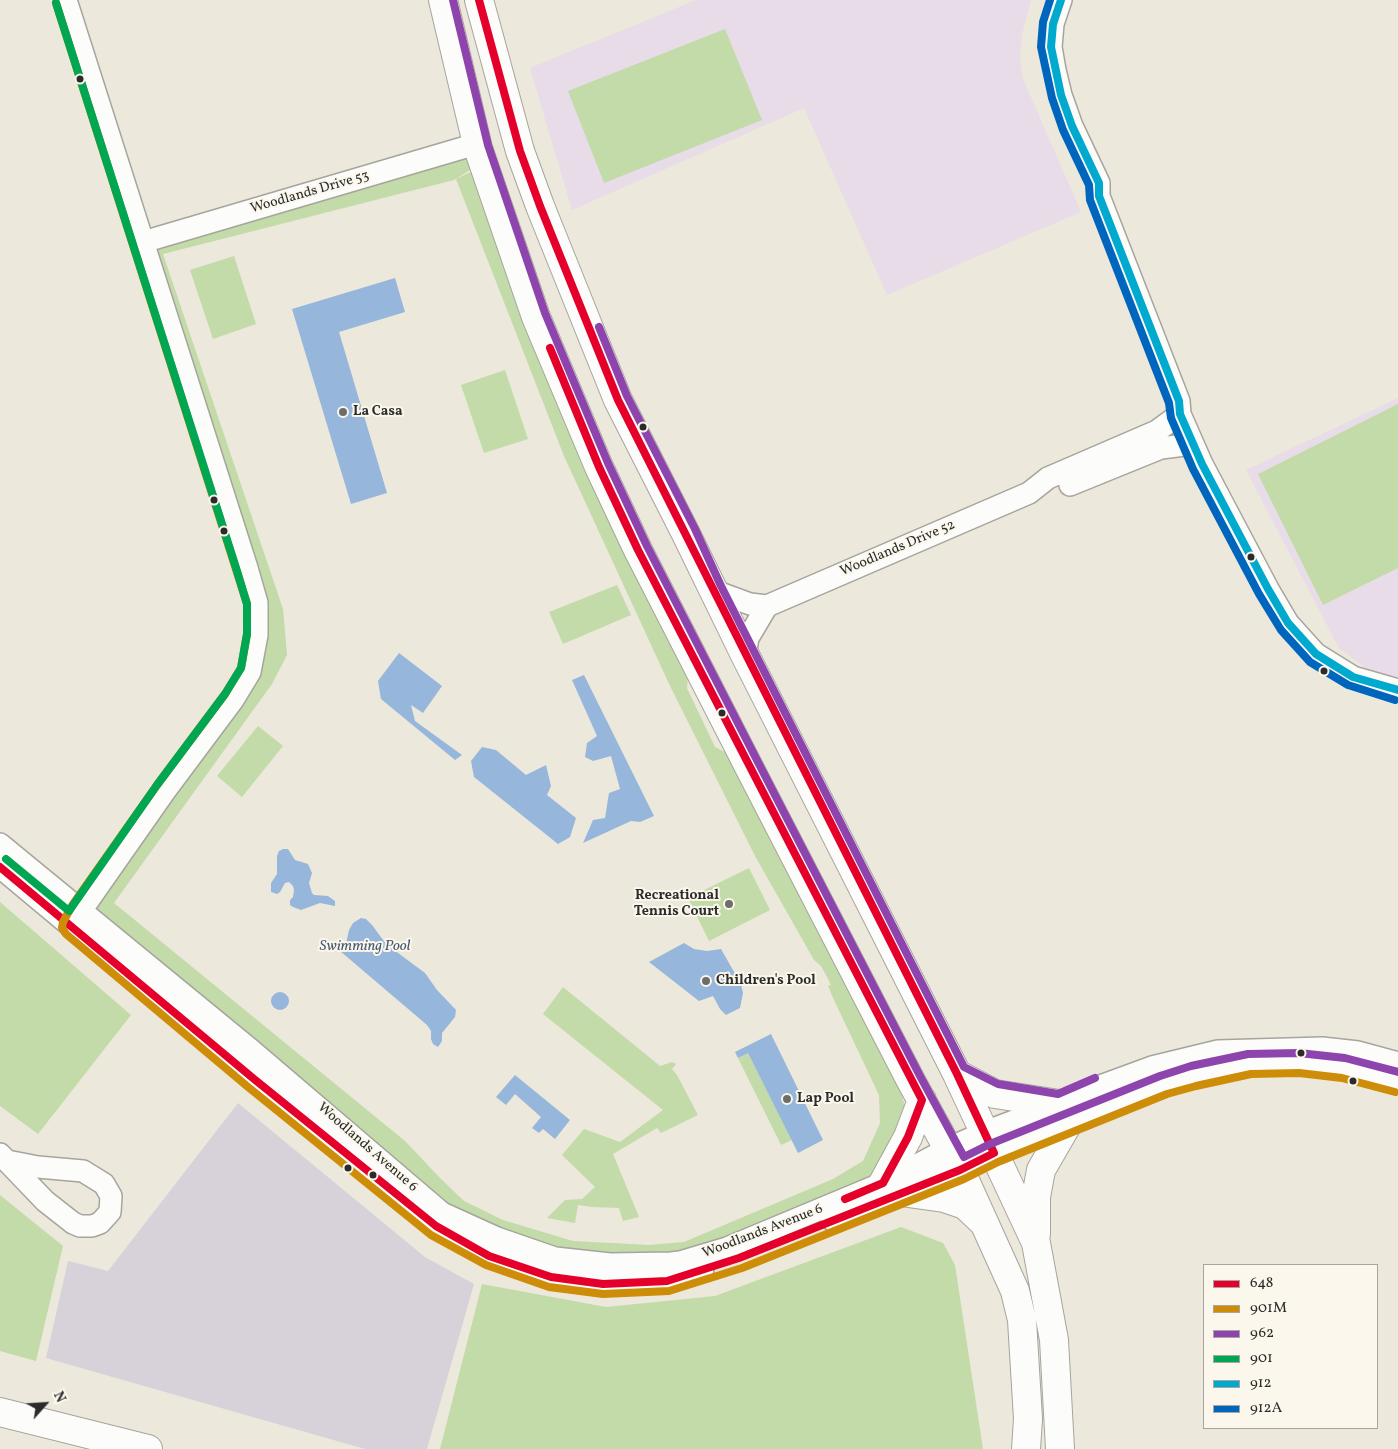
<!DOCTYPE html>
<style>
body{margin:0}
#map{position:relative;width:1398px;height:1449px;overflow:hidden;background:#ece8db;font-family:Vollkorn,serif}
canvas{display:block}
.legend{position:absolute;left:1203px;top:1264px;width:175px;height:165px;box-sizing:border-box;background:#fbf7ec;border:1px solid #a8a59f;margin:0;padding:6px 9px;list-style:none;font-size:15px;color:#2b2b2b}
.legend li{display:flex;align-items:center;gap:10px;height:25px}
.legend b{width:25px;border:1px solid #a8a59f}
.north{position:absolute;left:20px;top:1379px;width:50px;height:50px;-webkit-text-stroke:4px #fbf7ec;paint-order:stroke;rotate:64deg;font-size:14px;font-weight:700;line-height:20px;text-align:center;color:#2b2b2b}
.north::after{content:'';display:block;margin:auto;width:18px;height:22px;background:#2b2b2b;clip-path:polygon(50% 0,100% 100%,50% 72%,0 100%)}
</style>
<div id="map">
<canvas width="1398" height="1449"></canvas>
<ul class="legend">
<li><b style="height:6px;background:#e4002b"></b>648</li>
<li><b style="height:6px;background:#ce8d09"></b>901M</li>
<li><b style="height:6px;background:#8e44ad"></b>962</li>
<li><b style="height:6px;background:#00a651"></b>901</li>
<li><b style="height:6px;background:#00a9ce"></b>912</li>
<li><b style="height:6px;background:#0065bd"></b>912A</li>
</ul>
<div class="north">N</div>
</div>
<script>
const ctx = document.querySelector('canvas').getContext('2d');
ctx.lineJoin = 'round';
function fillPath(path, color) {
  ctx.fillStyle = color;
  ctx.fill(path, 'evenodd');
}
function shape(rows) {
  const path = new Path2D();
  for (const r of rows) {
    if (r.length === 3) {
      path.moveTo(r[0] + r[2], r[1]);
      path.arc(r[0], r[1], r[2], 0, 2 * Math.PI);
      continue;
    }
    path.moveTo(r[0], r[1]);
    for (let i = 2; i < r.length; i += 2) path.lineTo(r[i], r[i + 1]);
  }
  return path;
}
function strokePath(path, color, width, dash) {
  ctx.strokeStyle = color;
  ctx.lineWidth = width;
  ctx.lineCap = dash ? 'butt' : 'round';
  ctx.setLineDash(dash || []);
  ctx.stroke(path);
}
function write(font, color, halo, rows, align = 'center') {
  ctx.font = font + ' Vollkorn,serif';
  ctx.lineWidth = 4;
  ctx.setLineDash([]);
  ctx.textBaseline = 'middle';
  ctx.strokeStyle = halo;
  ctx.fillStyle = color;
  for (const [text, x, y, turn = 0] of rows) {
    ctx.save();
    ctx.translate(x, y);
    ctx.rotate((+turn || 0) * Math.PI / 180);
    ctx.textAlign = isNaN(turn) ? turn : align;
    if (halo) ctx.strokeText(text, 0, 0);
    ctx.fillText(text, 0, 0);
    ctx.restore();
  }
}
const built = shape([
 [696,0,1031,0,1022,35,1020,59,1023,79,1081,212,887,295,804,108,572,210,530,68],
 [1398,398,1398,677,1368,670,1339,648,1246,470]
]);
const industrial = shape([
 [238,1103,425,1257,474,1284,427,1449,365,1449,46,1358,68,1261,108,1271]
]);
const green = shape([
 [725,29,762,120,604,183,568,91],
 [471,146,475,167,454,180,163,254,283,609,287,655,272,684,114,903,405,1141,441,1179,464,1201,503,1220,573,1241,649,1245,684,1242,833,1179,863,1161,880,1123,879,1095,834,1000,828,986,831,985,826,975,821,966,814,960,755,856,670,686,564,456,456,179,479,168,688,676,687,688,715,747,727,753,773,846,817,924,900,1086,905,1108,878,1179,671,1263,558,1255,443,1211,84,910,233,700,257,635,143,242],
 [234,256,256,324,213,339,190,270],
 [505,370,528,439,484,453,461,385],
 [1398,404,1398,568,1323,605,1258,474],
 [617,585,631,615,563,644,549,612],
 [258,726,283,746,242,797,217,776],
 [749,868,770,910,709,941,688,898],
 [0,902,131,1015,38,1134,0,1106],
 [563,987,660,1066,672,1062,676,1064,672,1069,677,1075,698,1115,661,1133,657,1128,613,1154,639,1217,623,1221,619,1208,592,1207,578,1205,575,1223,547,1218,565,1200,582,1199,595,1187,562,1155,584,1129,620,1142,663,1110,543,1014],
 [748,1053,792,1140,781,1145,738,1058],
 [0,1195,63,1246,36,1361,0,1351],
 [901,1227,943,1243,955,1265,983,1449,440,1449,482,1284,606,1307,715,1296]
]);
const water = shape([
 [395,278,405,312,339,332,387,493,351,504,292,309],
 [399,653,442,686,423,713,411,705,415,721,462,755,455,760,381,699,378,681],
 [584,675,654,816,640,822,631,821,583,843,593,820,605,818,609,793,620,789,611,756,593,761,585,757,587,743,597,736,572,680],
 [482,747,496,750,526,775,546,765,551,786,547,795,576,818,570,837,558,844,474,777,471,761],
 [283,849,288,849,295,860,308,864,312,873,309,883,312,893,314,895,328,896,335,901,335,906,320,903,301,910,293,907,290,905,290,900,293,897,294,890,293,886,289,882,285,883,280,892,277,894,271,892,271,883,277,874,277,856,279,851],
 [361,918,366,919,372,925,386,944,425,973,437,990,456,1010,455,1017,442,1033,442,1041,438,1047,433,1044,431,1039,431,1031,427,1025,340,951,346,944,349,930,353,923],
 [684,943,694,949,707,951,721,949,741,984,743,993,740,1008,726,1015,720,1009,713,996,699,1001,649,962],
 [280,1001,9],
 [771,1034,823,1140,798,1153,748,1053,738,1058,735,1052],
 [515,1075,570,1120,555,1139,543,1129,539,1133,532,1128,541,1117,515,1094,506,1105,496,1097]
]);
const minor = shape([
 [66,0,247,568,257,603,257,635,250,672,233,700,165,791,74,921],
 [1061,0,1053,24,1051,47,1055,70,1061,95,1072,126,1099,183,1099,196,1179,401,1180,414,1202,464,1268,589,1288,623,1316,654,1353,677,1398,690],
 [143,242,466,147,478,148],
 [1070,485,1161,448,1193,444],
 [712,590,750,604,767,606,1029,493,1048,478,1157,431,1180,414],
 [745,655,748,638,767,606],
 [0,844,250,1049,442,1213,497,1238,555,1258,610,1264,671,1263,680,1262,727,1248,883,1183,949,1148,985,1132,1059,1104,1092,1089,1152,1067,1218,1051,1322,1048,1358,1052,1398,1063],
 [0,867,254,1079,436,1226,489,1256,551,1277,603,1284,667,1281,703,1269],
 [0,1154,45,1201,73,1223,80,1226,92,1226,100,1223,110,1212,111,1196,104,1184,83,1171,38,1167,7,1161],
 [832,1220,1164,1085,1193,1076,1250,1064,1299,1063,1344,1068,1398,1082]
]);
const major = shape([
 [443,0,478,148,536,317,599,467,638,550,752,773,911,1081,963,1176,1015,1291,1022,1320,1028,1419,1026,1449],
 [479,0,520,151,540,206,618,400,686,534,745,655,957,1074,1036,1243,1054,1340,1060,1449],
 [957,1074,995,1094,1059,1104],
 [883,1183,908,1137,922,1100],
 [901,1192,944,1198,965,1205,983,1222],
 [1036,1234,1036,1197,1041,1170,1067,1125],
 [0,1412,148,1449]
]);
const bus1 = shape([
 [550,348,599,467,638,550,922,1100,908,1137,883,1183,845,1199],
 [0,867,254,1079,436,1226,489,1256,551,1277,603,1284,667,1281,739,1258,960,1170,994,1153,957,1074,618,400,540,206,520,151,479,0]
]);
const bus2 = shape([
 [56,3,247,604,247,634,241,668,225,694,157,785,73,904,63,922,62,928,66,934,248,1087,431,1235,486,1265,549,1287,603,1294,669,1291,742,1268,964,1179,998,1162,1167,1094,1196,1086,1251,1074,1299,1073,1342,1078,1395,1092]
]);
const bus3 = shape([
 [453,0,488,145,545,313,608,463,647,546,761,768,920,1076,964,1157,990,1144,1160,1076,1191,1066,1248,1054,1299,1053,1345,1058,1398,1072],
 [599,327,627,396,695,529,721,586,964,1067,998,1084,1058,1094,1095,1078]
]);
const bus4 = shape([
 [6,859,69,911,157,785,225,694,241,668,247,634,247,604,237,571,56,3]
]);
const bus5 = shape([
 [1061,0,1053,24,1051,47,1061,95,1072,126,1099,183,1099,196,1179,401,1180,414,1202,464,1268,589,1288,623,1316,654,1353,677,1398,690]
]);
const bus6 = shape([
 [1050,0,1043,22,1041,47,1052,98,1063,130,1089,185,1090,200,1169,403,1171,418,1193,469,1259,594,1281,630,1310,662,1348,685,1395,700]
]);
const markers = [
 [80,79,4.5,"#2b2b2b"],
 [343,412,5,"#6f6d69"],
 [643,427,4.5,"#2b2b2b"],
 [214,500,4.5,"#2b2b2b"],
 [224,531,4.5,"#2b2b2b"],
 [1251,557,4.5,"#2b2b2b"],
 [1324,671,4.5,"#2b2b2b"],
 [722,713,4.5,"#2b2b2b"],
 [729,904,5,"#6f6d69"],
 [706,981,5,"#6f6d69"],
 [1301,1053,4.5,"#2b2b2b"],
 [1353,1081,4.5,"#2b2b2b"],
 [787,1099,5,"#6f6d69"],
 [348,1168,4.5,"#2b2b2b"],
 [373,1175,4.5,"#2b2b2b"]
];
const streetNames = [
 ["Woodlands Drive 53",310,193,-16],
 ["Woodlands Drive 52",898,549,-23],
 ["Woodlands Avenue 6",367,1148,41],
 ["Woodlands Avenue 6",763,1232,-21]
];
const poiNames = [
 ["La Casa",353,412],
 ["Recreational",719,896,"right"],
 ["Tennis Court",719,912,"right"],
 ["Children's Pool",716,981],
 ["Lap Pool",797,1099]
];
const waterNames = [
 ["Swimming Pool",365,947]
];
fillPath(built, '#e7dce8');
fillPath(industrial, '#d7d2da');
fillPath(green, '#c2dba8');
fillPath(water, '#96b6db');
strokePath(minor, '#a6a49d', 24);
strokePath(major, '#a6a49d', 30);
strokePath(minor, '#fcfcfa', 21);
strokePath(major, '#fcfcfa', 28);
strokePath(bus1, '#e4002b', 8);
strokePath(bus2, '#ce8d09', 8);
strokePath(bus3, '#8e44ad', 8);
strokePath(bus4, '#00a651', 8);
strokePath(bus5, '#00a9ce', 8);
strokePath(bus6, '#0065bd', 8);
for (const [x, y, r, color] of markers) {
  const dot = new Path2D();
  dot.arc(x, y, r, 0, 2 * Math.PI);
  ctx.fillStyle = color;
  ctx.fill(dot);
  strokePath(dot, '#fbf7ec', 2);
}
write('14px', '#2b2b2b', '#fbf7ec', streetNames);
write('bold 14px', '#2b2b2b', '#fbf7ec', poiNames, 'left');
write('italic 15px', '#475a71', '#fbf7ec', waterNames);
</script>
